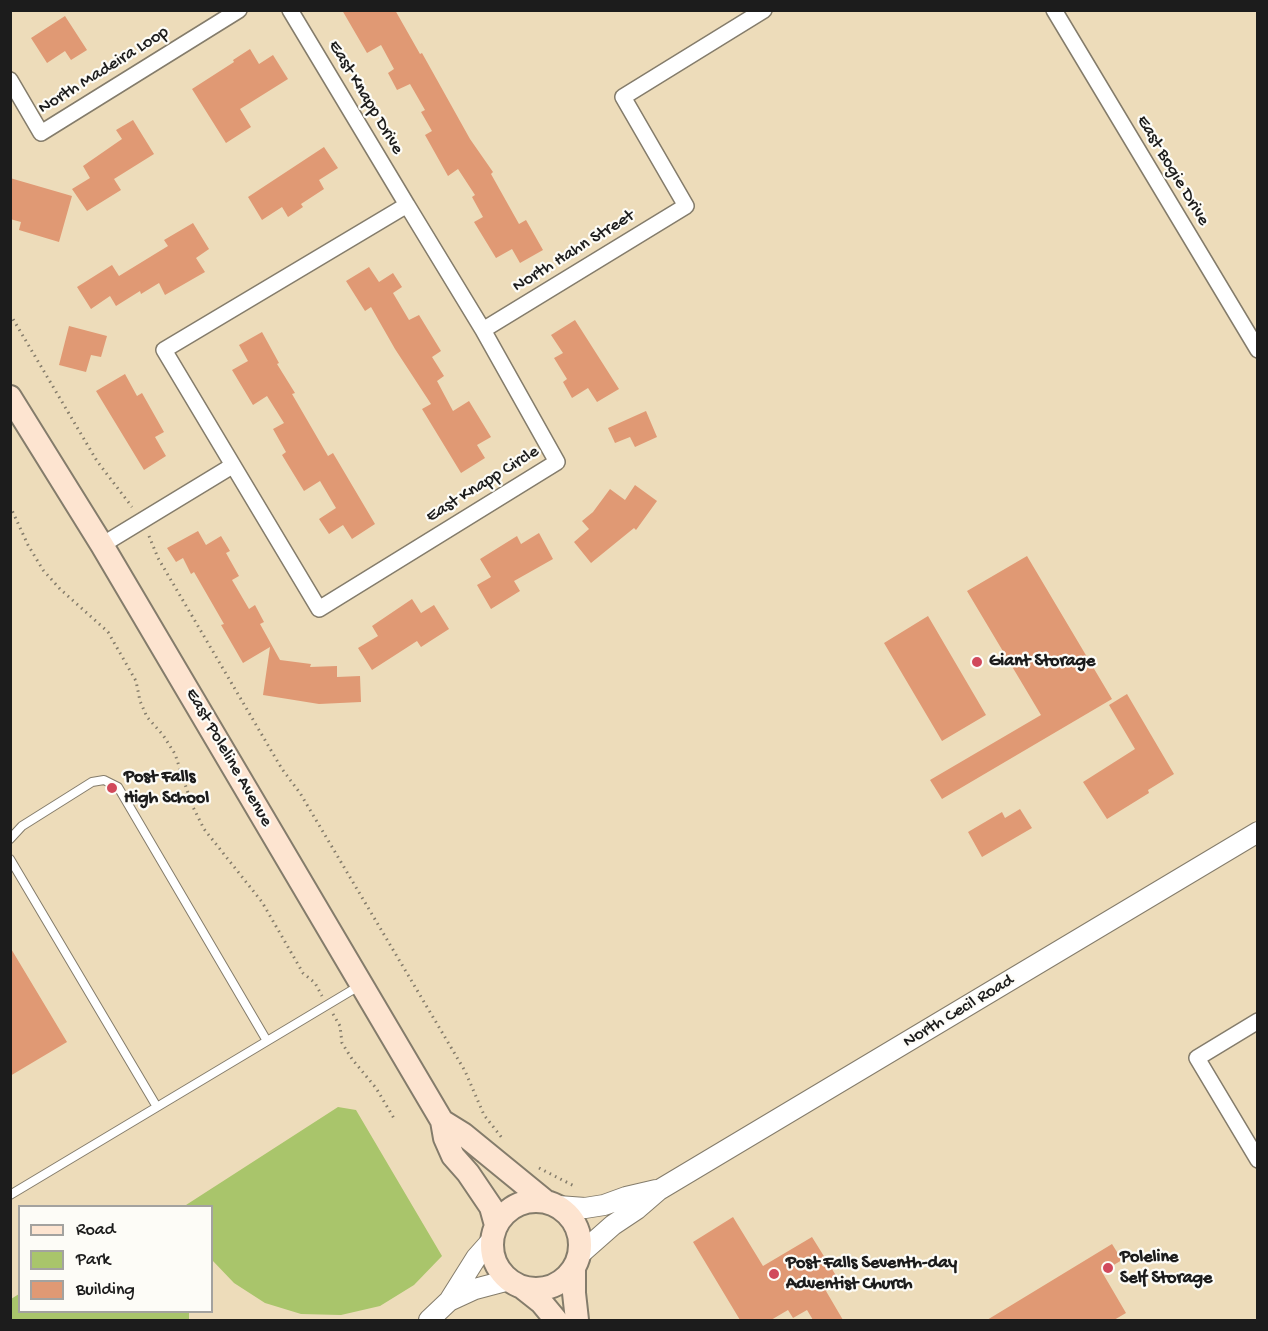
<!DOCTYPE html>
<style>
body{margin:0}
#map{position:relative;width:1268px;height:1331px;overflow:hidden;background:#eddcba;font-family:"Gochi Hand",sans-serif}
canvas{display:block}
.frame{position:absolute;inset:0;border:12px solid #1c1c1c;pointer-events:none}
.legend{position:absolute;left:18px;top:1205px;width:195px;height:108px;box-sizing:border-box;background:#fdfcf7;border:2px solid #a3a29f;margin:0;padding:8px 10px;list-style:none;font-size:18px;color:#1c1c1c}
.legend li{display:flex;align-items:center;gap:12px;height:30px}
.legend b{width:30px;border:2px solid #a3a29f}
</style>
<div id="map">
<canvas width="1268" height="1331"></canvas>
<div class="frame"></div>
<ul class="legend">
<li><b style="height:8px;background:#fde4d0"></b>Road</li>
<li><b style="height:16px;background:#a9c56b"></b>Park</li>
<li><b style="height:16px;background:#e09974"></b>Building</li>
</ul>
</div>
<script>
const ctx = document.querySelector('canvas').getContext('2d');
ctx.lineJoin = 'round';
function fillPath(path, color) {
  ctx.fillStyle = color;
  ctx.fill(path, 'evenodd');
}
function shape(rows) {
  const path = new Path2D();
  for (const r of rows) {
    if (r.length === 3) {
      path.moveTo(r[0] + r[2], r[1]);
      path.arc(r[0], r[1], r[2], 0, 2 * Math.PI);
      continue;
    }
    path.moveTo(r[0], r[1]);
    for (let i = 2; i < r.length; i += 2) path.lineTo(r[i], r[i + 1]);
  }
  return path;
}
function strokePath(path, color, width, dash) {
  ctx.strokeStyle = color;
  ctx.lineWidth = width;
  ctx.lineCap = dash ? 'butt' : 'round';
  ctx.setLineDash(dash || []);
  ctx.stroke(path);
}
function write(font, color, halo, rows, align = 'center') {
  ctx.font = font + ' "Gochi Hand",sans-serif';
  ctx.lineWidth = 4.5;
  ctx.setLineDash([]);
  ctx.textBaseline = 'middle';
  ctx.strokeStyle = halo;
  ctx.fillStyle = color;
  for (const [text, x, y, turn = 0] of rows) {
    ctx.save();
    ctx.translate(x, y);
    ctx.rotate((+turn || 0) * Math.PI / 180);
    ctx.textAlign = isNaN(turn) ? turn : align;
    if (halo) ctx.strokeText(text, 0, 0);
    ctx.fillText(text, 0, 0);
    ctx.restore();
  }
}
const green = shape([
 [338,1107,356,1110,442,1256,414,1285,380,1306,341,1315,301,1314,265,1303,234,1283,212,1260,212,1206,186,1206,186,1205],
 [19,1294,20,1312,189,1312,189,1320,11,1320,11,1299]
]);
const building = shape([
 [342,10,395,10,420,54,422,53,470,139,493,172,491,174,519,224,526,220,543,250,520,263,512,249,496,258,474,222,483,217,472,197,475,195,458,169,448,176,425,135,432,131,421,112,425,110,410,84,397,90,388,73,394,69,381,45,367,53],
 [65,16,87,50,71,60,65,51,47,63,31,38],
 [250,49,259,64,273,55,288,79,240,109,251,127,226,143,192,89,234,62,233,60],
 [133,120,154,154,114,179,121,190,87,211,72,189,90,178,83,166,122,139,116,130],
 [324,147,338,168,319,180,324,189,301,204,303,207,288,217,282,207,262,220,248,197],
 [10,178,72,196,59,242,19,230,21,222,10,219],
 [193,223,209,249,196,258,205,272,165,295,159,283,141,294,140,291,116,306,110,296,91,309,77,287,112,265,119,276,168,246,164,240],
 [369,267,379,282,393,273,402,287,393,293,409,320,419,315,441,351,432,357,444,376,437,381,453,411,469,401,491,437,477,445,485,458,461,473,422,409,431,404,395,349,371,307,365,311,346,281],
 [575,320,619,389,597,402,588,388,572,398,563,382,567,379,554,358,563,353,551,335],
 [69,326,107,336,101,357,91,355,86,372,59,365],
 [262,332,279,363,277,364,295,393,292,394,328,456,333,453,375,524,352,539,343,525,329,534,319,519,336,508,320,481,304,491,282,455,286,452,273,429,284,423,267,396,253,405,232,370,248,361,239,345],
 [125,374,137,396,142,393,164,432,155,437,166,456,144,470,96,391],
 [646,411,657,437,635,447,630,437,615,443,608,428],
 [635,485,657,501,636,530,634,528,591,563,574,542,589,529,582,521,593,512,610,489,625,500],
 [198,531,206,545,221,536,230,551,226,553,239,576,232,580,249,609,255,605,264,622,260,624,280,660,311,664,310,667,337,666,337,677,360,676,361,702,319,704,263,695,270,647,243,663,221,625,224,624,194,572,191,574,183,558,176,562,167,548],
 [539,533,553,559,514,581,520,591,491,609,477,585,491,577,480,559,517,536,521,544],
 [1027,556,1112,699,942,799,930,780,1041,715,967,591],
 [412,599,421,613,434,605,449,629,421,647,417,641,372,670,358,648,378,636,372,626],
 [928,616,986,715,942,741,884,643],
 [1127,694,1174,774,1148,790,1149,793,1107,819,1083,782,1135,749,1109,705],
 [1020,809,1032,828,982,857,968,832,1002,812,1005,818],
 [10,947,67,1042,10,1076],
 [733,1217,763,1266,812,1237,840,1282,826,1291,843,1320,813,1320,807,1310,793,1318,788,1310,771,1320,740,1320,693,1242],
 [1112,1244,1122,1260,1102,1272,1126,1313,1114,1320,987,1320]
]);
const path = shape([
 [10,314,97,461,132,507],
 [10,506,28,545,43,570,60,589,108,632,136,681,140,701,147,717,163,735,175,754,192,805,204,829,262,902,303,973,315,983,322,996],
 [149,536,158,558,282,769,300,793,465,1071,484,1115,502,1138],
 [333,1014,340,1026,342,1043,352,1059,376,1088,395,1120],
 [539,1168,576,1187]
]);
const service = shape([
 [10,839,22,826,92,782,104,780,118,787,267,1041],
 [10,859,157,1107],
 [10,1195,359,986]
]);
const minor = shape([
 [290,10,407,205],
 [1054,10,1258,350],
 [10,80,41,133,239,10],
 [407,205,483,330,557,462,319,609,164,350,407,205],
 [483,330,686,206,623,97,764,10],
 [102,545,232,466],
 [1258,1021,1197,1058,1258,1160]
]);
const tertiary = shape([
 [558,1206,585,1208,604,1205,626,1197,656,1190],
 [579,1255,613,1225,637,1209,659,1190,1258,832],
 [449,1301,475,1289,509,1280],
 [429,1320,449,1301,476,1258,492,1240]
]);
const secondary = shape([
 [10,397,102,545,442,1121,445,1138,453,1156,468,1173,491,1207,496,1225],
 [442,1121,463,1134,545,1201],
 [536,1245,44],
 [574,1269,574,1293,577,1320],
 [522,1287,541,1302,556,1320]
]);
const markers = [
 [977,662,6,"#d1495b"],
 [112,788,6,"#d1495b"],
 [1108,1268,6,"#d1495b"],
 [774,1274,6,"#d1495b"]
];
const streetNames = [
 ["North Madeira Loop",104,71,-32],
 ["East Knapp Drive",365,98,59],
 ["East Bogie Drive",1172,171,59],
 ["North Hahn Street",574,252,-32],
 ["East Knapp Circle",483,485,-32],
 ["East Poleline Avenue",228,758,60],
 ["North Cecil Road",959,1012,-31]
];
const poiNames = [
 ["Giant Storage",989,662],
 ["Post Falls",124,778],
 ["High School",124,799],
 ["Poleline",1120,1258],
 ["Self Storage",1120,1279],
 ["Post Falls Seventh-day",786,1264],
 ["Adventist Church",786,1285]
];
fillPath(green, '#a9c56b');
fillPath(building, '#e09974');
strokePath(service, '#847c6b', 10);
strokePath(minor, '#847c6b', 18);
strokePath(tertiary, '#847c6b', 22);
strokePath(secondary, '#847c6b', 26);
strokePath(path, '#847c6b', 3, [1.5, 4.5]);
strokePath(service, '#fff', 8);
strokePath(minor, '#fff', 15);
strokePath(tertiary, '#fff', 20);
strokePath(secondary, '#fde4d0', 22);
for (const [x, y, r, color] of markers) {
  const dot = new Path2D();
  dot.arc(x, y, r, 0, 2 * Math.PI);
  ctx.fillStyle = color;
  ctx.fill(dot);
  strokePath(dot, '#fdfcf7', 2);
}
write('18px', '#1c1c1c', '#fdfcf7', streetNames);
write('bold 18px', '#1c1c1c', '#fdfcf7', poiNames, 'left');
</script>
